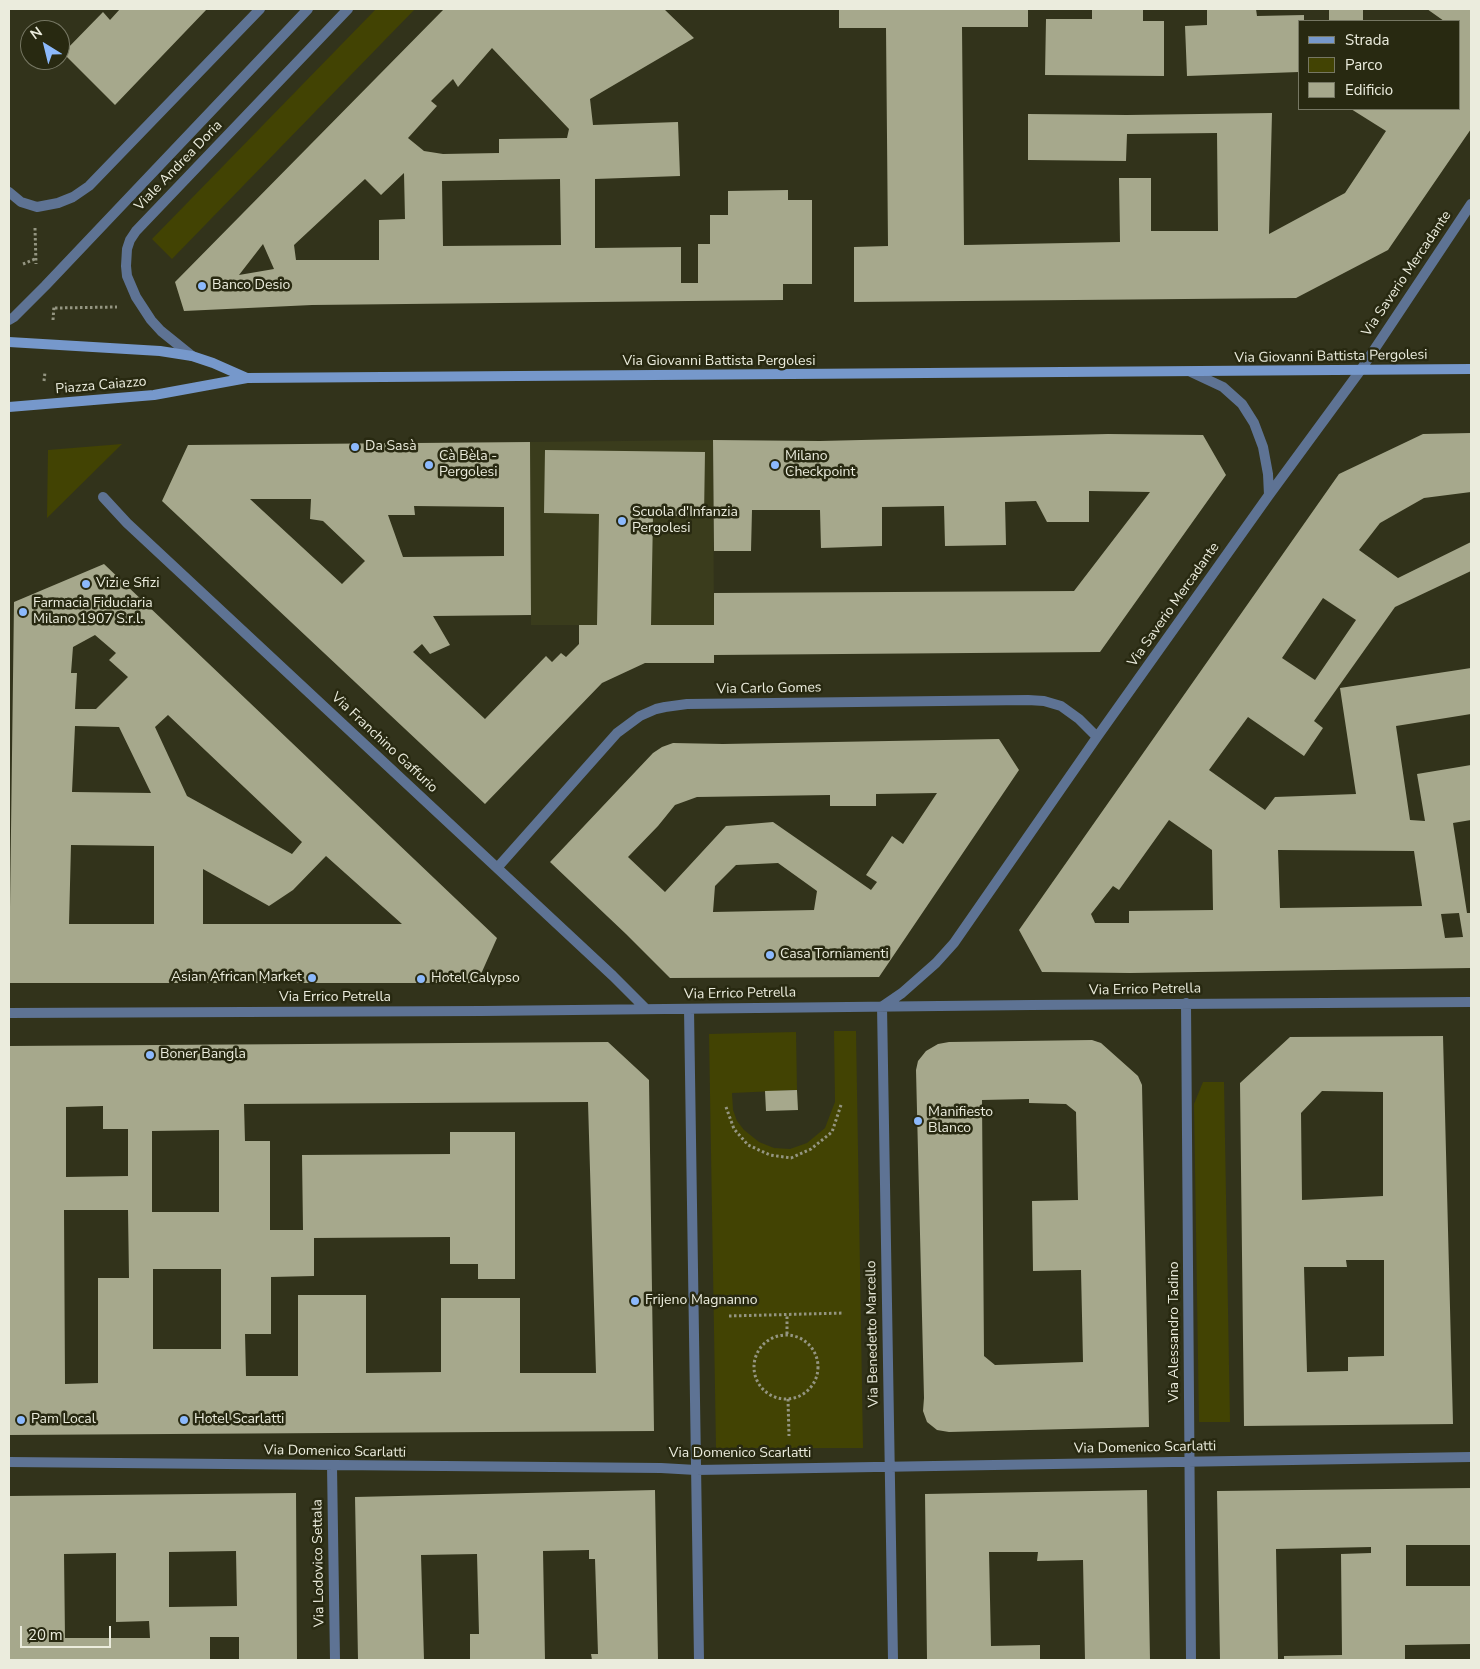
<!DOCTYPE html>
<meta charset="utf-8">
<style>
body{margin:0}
#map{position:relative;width:1480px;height:1669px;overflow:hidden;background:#32331b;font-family:"Nunito Sans",sans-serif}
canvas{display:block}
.frame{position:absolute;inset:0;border:10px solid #ebecdd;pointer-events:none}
.legend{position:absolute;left:1298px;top:20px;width:162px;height:90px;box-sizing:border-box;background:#282911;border:1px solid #767763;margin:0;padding:6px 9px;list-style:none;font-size:15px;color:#ebecdd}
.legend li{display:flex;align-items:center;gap:10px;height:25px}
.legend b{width:25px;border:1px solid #767763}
.north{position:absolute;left:20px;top:20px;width:50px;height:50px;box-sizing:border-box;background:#282911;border:1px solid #767763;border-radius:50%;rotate:324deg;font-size:14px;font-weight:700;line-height:20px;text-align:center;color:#ebecdd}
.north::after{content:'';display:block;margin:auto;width:18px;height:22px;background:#8cb9fc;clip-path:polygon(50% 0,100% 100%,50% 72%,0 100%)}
.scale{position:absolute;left:20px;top:1626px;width:91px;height:22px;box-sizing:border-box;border:2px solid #ebecdd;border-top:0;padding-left:6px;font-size:15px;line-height:18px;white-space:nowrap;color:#ebecdd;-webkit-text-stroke:4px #282911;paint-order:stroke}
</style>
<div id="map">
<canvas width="1480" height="1669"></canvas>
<div class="frame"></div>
<ul class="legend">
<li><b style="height:6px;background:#7698cb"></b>Strada</li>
<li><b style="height:14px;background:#424303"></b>Parco</li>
<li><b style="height:14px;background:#a6a88c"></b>Edificio</li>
</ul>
<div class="north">N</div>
<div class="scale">20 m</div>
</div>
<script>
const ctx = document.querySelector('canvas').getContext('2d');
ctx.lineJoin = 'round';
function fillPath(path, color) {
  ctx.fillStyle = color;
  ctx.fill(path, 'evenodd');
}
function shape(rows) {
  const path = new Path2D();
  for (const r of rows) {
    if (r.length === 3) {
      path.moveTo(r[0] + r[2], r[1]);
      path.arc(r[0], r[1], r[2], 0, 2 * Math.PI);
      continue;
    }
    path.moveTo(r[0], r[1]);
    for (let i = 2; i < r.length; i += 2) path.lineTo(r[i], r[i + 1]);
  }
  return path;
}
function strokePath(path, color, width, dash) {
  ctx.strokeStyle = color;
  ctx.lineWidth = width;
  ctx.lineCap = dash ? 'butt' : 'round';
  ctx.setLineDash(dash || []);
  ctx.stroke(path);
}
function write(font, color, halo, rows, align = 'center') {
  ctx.font = font + ' "Nunito Sans",sans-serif';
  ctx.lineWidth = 5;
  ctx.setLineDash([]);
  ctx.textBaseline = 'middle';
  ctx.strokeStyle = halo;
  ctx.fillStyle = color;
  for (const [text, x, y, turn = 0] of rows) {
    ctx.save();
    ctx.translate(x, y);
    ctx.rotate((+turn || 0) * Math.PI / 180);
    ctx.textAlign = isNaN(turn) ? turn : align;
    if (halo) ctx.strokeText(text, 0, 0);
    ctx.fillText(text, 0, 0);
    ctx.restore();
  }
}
const built = shape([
 [713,440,714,625,531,625,530,442]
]);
const green = shape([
 [376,9,415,9,172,259,152,239],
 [122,444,47,518,48,450],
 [834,1031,856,1031,863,1448,716,1448,709,1034,796,1032,797,1090,732,1093,733,1110,737,1121,744,1130,759,1142,774,1148,790,1149,807,1143,825,1128,835,1102],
 [1203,1082,1224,1082,1230,1422,1199,1422,1194,1104]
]);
const building = shape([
 [120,9,207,9,115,105,63,53,103,12,110,20],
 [444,9,664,9,694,38,590,99,593,125,678,122,680,176,595,179,595,248,681,247,681,283,698,283,698,244,710,244,710,215,728,215,728,191,788,190,788,200,812,200,812,284,783,284,783,300,312,305,184,311,175,282],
 [492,48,569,129,567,138,499,139,499,153,443,154,424,151,408,138,437,106,431,101,453,79,458,87],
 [404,173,405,219,379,220,379,260,296,260,294,245,365,179,381,195],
 [560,179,561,245,443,246,442,181],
 [263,244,274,269,239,275],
 [839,9,1028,9,1028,27,962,27,964,245,1120,242,1119,178,1151,178,1151,231,1218,231,1217,133,1127,134,1126,161,1028,160,1028,114,1127,115,1272,113,1269,234,1345,193,1359,172,1386,131,1351,109,1459,109,1459,21,1444,21,1427,9,1471,9,1471,129,1388,250,1296,298,854,302,854,247,888,246,886,28,839,28],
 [1092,9,1143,9,1143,21,1164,21,1164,76,1045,75,1046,19,1092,19],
 [1207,9,1256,9,1257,16,1304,15,1304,21,1299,21,1299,72,1187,76,1185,26,1207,25],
 [1329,9,1363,9,1363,21,1329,21],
 [1471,433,1471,492,1424,498,1380,523,1359,550,1398,578,1471,542,1471,571,1395,607,1314,721,1323,728,1304,756,1248,717,1209,770,1265,810,1275,797,1356,794,1340,688,1471,668,1471,714,1396,726,1410,820,1425,821,1417,774,1471,765,1471,820,1453,823,1467,913,1471,913,1471,968,1130,973,1042,972,1019,930,1339,474,1423,434],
 [1323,598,1356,620,1315,680,1282,658],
 [1169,820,1212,850,1213,910,1129,911,1129,923,1095,923,1091,914,1113,886,1119,890],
 [1278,850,1414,851,1422,906,1280,908],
 [1459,913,1463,937,1445,938,1441,914],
 [1108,434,1203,435,1226,475,1100,652,714,655,714,663,645,663,602,683,485,804,162,501,188,445,530,442,531,615,433,616,450,645,430,654,422,644,413,652,485,719,546,656,552,662,561,653,566,657,579,644,579,625,597,625,599,514,544,513,545,450,705,452,704,516,653,516,651,625,714,625,714,593,1074,591,1150,492,1089,491,1089,522,1047,522,1036,501,1005,502,1006,545,945,546,944,506,882,507,882,546,821,548,820,510,752,510,751,551,714,551,713,440,820,441],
 [250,499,311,499,310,519,323,521,365,561,342,584],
 [414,506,504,507,504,556,403,557,388,515,415,515],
 [104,564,497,938,477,983,9,983,14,602],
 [95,635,116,653,109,660,128,677,96,709,75,709,77,673,71,673,73,647],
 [168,715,302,842,292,854,187,796,155,727],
 [75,726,119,727,151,793,72,792],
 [71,845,154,846,154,924,69,924],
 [326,856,402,924,203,924,203,869,269,906,293,890],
 [999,739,1019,770,879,977,670,978,626,934,550,862,653,753,662,747,673,743,723,744],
 [937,793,903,844,892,836,866,875,877,882,871,890,773,822,726,826,665,892,628,857,658,826,675,805,697,797,830,795,830,806,876,806,876,794],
 [778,863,817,891,814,910,713,912,715,886,736,865],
 [1443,1036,1453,1424,1244,1426,1240,1083,1290,1037],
 [1322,1091,1383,1092,1383,1196,1302,1200,1301,1113],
 [1346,1260,1384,1260,1384,1356,1348,1357,1348,1371,1307,1372,1304,1267,1347,1267],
 [1092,1040,1101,1043,1138,1076,1142,1085,1149,1427,949,1432,937,1430,927,1422,923,1411,924,1398,916,1070,918,1061,926,1051,938,1044,949,1042],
 [1029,1099,1029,1103,1066,1104,1076,1112,1078,1200,1032,1201,1033,1271,1081,1270,1083,1362,995,1365,984,1356,982,1100],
 [608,1042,649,1080,654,1431,9,1435,9,1046],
 [588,1102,596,1373,520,1373,520,1298,441,1298,441,1372,366,1373,366,1295,298,1295,298,1376,246,1376,245,1334,271,1334,271,1277,314,1276,314,1238,450,1237,450,1264,478,1264,478,1279,515,1279,515,1132,450,1132,450,1154,302,1155,303,1230,270,1230,270,1141,245,1141,244,1104],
 [103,1106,103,1129,128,1129,128,1176,66,1177,66,1107],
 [219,1130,219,1212,152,1212,152,1131],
 [64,1210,128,1210,129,1278,98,1278,98,1383,65,1384],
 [153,1269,221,1269,221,1349,153,1349],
 [797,1090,798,1110,766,1111,765,1091],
 [1471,1488,1471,1545,1406,1545,1406,1586,1471,1586,1471,1644,1405,1645,1405,1660,1284,1660,1284,1656,1342,1655,1341,1554,1371,1553,1371,1547,1276,1549,1278,1660,1220,1660,1217,1491],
 [655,1490,658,1660,592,1660,591,1654,598,1654,595,1559,589,1559,589,1550,543,1551,545,1660,470,1660,470,1634,479,1634,477,1554,421,1555,424,1660,358,1660,355,1497],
 [1147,1490,1150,1660,1085,1660,1083,1560,1037,1561,1038,1552,989,1552,991,1646,1040,1645,1040,1660,927,1660,925,1494],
 [296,1493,297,1660,239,1660,239,1637,210,1637,210,1660,9,1660,9,1496],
 [236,1551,237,1606,169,1607,169,1552],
 [116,1553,116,1622,149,1621,150,1638,65,1638,64,1554]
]);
const path = shape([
 [35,228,36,264],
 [23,264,35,259],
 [55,308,117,307],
 [53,320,54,306],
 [44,381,45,372],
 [726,1107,734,1129,748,1145,770,1155,791,1158,811,1149,832,1132,841,1105],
 [729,1316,844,1313],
 [787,1334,787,1314],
 [786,1367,32],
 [788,1399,789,1436]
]);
const service = shape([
 [9,320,14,317,45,286,308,9]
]);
const minor = shape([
 [9,192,21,202,37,207,58,203,73,197,89,186,260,9],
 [192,356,161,331,151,320,136,297,127,276,126,266,127,249,130,240,136,231,348,9],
 [1191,372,1223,387,1242,404,1254,423,1263,447,1268,474,1269,495],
 [103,497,127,523,613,976,646,1009],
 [497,868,617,733,640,716,656,709,665,707,687,704,1028,700,1044,701,1061,706,1079,719,1097,737],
 [1186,1003,1191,1660],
 [882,1006,893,1660],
 [883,1006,902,993,936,963,954,943,1097,737,1269,495,1360,371,1471,204],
 [689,1009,699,1660],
 [9,1013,482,1011,1031,1005,1471,1002],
 [9,1462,661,1468,696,1470,1471,1457],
 [332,1466,335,1660]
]);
const secondary = shape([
 [9,342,160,351,192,356,213,363,247,378],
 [9,407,154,395,247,378,1471,369]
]);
const markers = [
 [202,286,5,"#8cb9fc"],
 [355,447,5,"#8cb9fc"],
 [429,465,5,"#8cb9fc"],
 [775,465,5,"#8cb9fc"],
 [622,521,5,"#8cb9fc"],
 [86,584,5,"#8cb9fc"],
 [23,612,5,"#8cb9fc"],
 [770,955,5,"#8cb9fc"],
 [312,978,5,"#8cb9fc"],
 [421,979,5,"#8cb9fc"],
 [150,1055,5,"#8cb9fc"],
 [918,1121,5,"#8cb9fc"],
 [635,1301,5,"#8cb9fc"],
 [21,1420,5,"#8cb9fc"],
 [184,1420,5,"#8cb9fc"]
];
const streetNames = [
 ["Viale Andrea Doria",179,166,-46],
 ["Via Saverio Mercadante",1407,274,-56],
 ["Via Giovanni Battista Pergolesi",1331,357,-1],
 ["Via Giovanni Battista Pergolesi",719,362],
 ["Piazza Caiazzo",101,386,-5],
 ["Via Saverio Mercadante",1174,605,-55],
 ["Via Carlo Gomes",769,689,-1],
 ["Via Franchino Gaffurio",384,743,43],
 ["Via Errico Petrella",1145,990,-1],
 ["Via Errico Petrella",740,994,-1],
 ["Via Errico Petrella",335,998],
 ["Via Alessandro Tadino",1175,1332,-90],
 ["Via Benedetto Marcello",873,1334,-91],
 ["Via Domenico Scarlatti",1145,1448,-1],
 ["Via Domenico Scarlatti",335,1452,1],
 ["Via Domenico Scarlatti",740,1454],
 ["Via Lodovico Settala",319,1563,-91]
];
const poiNames = [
 ["Banco Desio",212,286],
 ["Da Sasà",365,447],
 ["Cà Bèla -",439,457],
 ["Pergolesi",439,473],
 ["Milano",785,457],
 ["Checkpoint",785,473],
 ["Scuola d'Infanzia",632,513],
 ["Pergolesi",632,529],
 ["Vizi e Sfizi",96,584],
 ["Farmacia Fiduciaria",33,604],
 ["Milano 1907 S.r.l.",33,620],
 ["Casa Torniamenti",780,955],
 ["Asian African Market",302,978,"right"],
 ["Hotel Calypso",431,979],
 ["Boner Bangla",160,1055],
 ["Manifiesto",928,1113],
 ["Blanco",928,1129],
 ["Frijeno Magnanno",645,1301],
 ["Pam Local",31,1420],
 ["Hotel Scarlatti",194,1420]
];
fillPath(built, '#3a3c1c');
fillPath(green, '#424303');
fillPath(building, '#a6a88c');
strokePath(path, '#949581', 3, [2.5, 2.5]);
strokePath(service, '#5e7394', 10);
strokePath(minor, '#5e7394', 10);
strokePath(secondary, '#7698cb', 10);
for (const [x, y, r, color] of markers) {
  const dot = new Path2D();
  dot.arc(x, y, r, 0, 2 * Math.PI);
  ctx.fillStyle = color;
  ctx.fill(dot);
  strokePath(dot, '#282911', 2);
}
write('14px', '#ebecdd', '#282911', streetNames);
write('14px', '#ebecdd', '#282911', poiNames, 'left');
</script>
